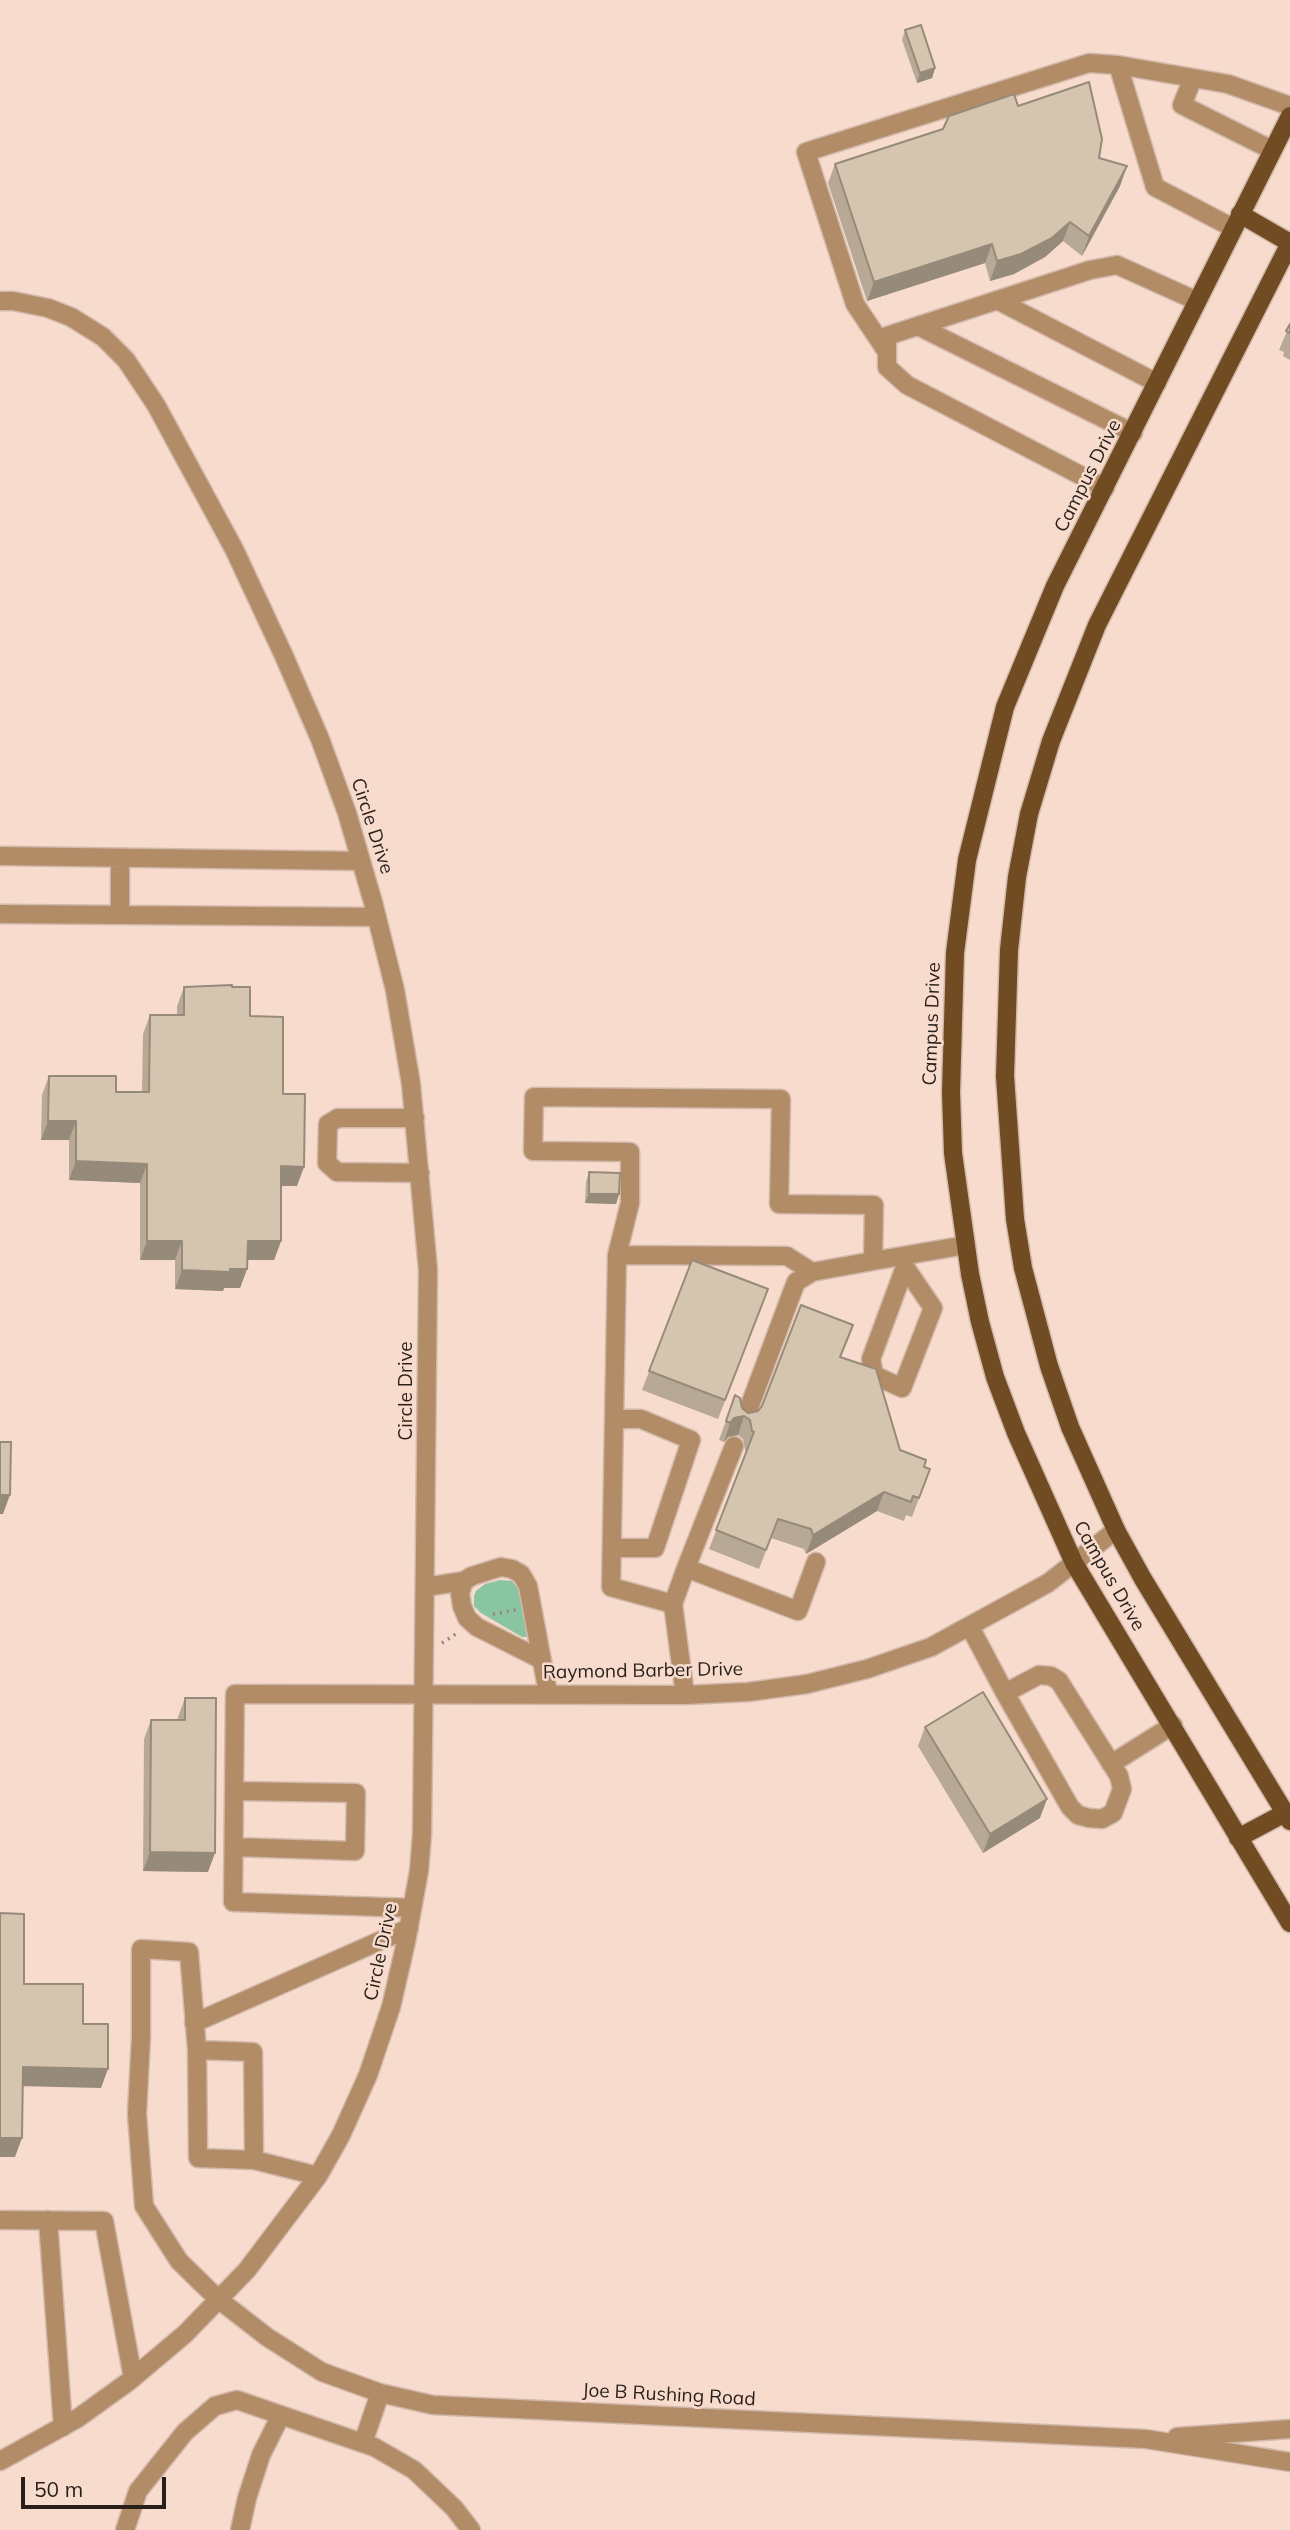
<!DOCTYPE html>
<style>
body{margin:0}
#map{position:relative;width:1290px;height:2530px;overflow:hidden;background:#f7dbcc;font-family:Mulish,sans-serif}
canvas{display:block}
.scale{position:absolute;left:21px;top:2477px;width:145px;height:32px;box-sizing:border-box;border:4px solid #291f1a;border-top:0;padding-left:9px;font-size:21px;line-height:24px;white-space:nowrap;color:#291f1a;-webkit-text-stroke:5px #f7dbcc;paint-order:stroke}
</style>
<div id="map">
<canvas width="1290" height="2530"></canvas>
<div class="scale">50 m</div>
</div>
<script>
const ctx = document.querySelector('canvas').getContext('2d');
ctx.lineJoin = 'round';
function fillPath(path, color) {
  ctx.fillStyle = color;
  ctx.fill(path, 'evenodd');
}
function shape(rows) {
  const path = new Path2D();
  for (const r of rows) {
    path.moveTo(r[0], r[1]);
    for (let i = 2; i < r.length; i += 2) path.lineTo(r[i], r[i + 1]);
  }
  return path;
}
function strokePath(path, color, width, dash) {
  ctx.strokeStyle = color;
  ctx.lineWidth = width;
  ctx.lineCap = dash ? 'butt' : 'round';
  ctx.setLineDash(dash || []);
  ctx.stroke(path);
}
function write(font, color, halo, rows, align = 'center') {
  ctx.font = font + ' Mulish,sans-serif';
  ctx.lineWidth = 5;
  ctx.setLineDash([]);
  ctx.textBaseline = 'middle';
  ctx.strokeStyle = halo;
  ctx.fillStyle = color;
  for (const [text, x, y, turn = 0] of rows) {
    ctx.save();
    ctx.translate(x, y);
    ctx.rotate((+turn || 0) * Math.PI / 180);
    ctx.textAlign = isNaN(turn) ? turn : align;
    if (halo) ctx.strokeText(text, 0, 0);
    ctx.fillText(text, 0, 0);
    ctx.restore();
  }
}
const green = shape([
 [500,1580,512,1581,520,1590,528,1635,527,1637,522,1637,481,1613,474,1606,474,1596,476,1591,485,1584]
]);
const path = shape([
 [493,1614,516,1610],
 [442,1643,459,1632]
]);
const minor = shape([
 [1118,65,1155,187,1233,228],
 [1193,78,1182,105,1272,150],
 [997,300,1157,383],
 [0,301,13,301,48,308,71,317,103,337,126,360,156,405,234,549,284,656,320,739,347,813,373,902,395,990,411,1084,428,1270,422,1834,419,1871,406,1942,391,2007,368,2075,341,2135,318,2176,247,2270,185,2334,128,2382,78,2418,0,2461],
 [918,326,1133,433],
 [887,352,855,304,806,152,1089,63,1118,65,1228,84,1290,106],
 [1105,488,907,385,887,367,887,336,1090,270,1117,265,1197,301],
 [0,856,361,861],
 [0,914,377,917],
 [120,915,120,858],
 [415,1118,338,1118,328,1124,327,1163,337,1172,420,1173],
 [617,1255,787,1256,812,1272,873,1261],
 [904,1256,905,1267,871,1359,874,1375,902,1388,933,1308,905,1267],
 [744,1421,796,1282,812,1272],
 [612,1548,655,1548,691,1440,641,1419,614,1419],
 [686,1568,734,1446],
 [464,1581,460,1593,462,1606,467,1618,477,1627,542,1660],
 [425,1587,464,1581,472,1576,501,1567,512,1569,521,1574,528,1586,548,1693],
 [673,1604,611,1587,617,1255,630,1203,630,1152,533,1151,534,1097,781,1099,779,1204,874,1205,873,1261,966,1245],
 [970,1627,1005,1693,1070,1807,1078,1815,1089,1818,1102,1819,1113,1813,1122,1789,1119,1776,1059,1681,1051,1676,1039,1675,1005,1693],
 [685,1695,673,1604,686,1568,798,1611,816,1562],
 [1111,1764,1173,1725],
 [234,1847,355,1851,356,1793,234,1791],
 [412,1908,233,1902,235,1694,685,1695,748,1692,807,1684,867,1669,931,1647,1048,1583,1116,1530],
 [194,2023,409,1928],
 [197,2050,198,2158,254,2160],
 [318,2176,254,2160,253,2052,197,2050,189,1952,141,1949,141,2037,137,2114,144,2206,179,2261,218,2299,267,2337,322,2372,380,2393,433,2405,1146,2439,1290,2462],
 [0,2220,104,2221,133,2378],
 [48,2220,63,2427],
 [1177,2437,1290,2429],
 [363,2443,380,2393],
 [125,2530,138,2491,185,2432,215,2406,237,2400,374,2447,414,2470,454,2508,471,2530],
 [240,2530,247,2498,261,2455,281,2415]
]);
const major = shape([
 [1290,116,1055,586,1005,707,967,860,955,953,951,1092,953,1153,970,1274,980,1322,995,1377,1016,1433,1074,1563,1290,1923],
 [1240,214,1290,243],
 [1290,243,1097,625,1051,741,1029,814,1017,877,1009,950,1005,1076,1015,1219,1023,1268,1049,1366,1070,1427,1116,1530,1143,1579,1290,1821],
 [1238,1838,1285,1813]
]);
const wall = shape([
 [905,30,935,68,932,78,917,83,902,40],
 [1018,106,1099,158,1127,166,1120,186,1082,256,1063,241,1045,257,1014,274,990,281,985,263,867,301,828,183,835,164],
 [1290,324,1290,360,1283,356,1284,352,1279,350],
 [184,987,232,987,250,1016,283,1094,297,1186,281,1186,281,1241,274,1260,247,1260,247,1269,240,1288,224,1288,223,1291,175,1289,175,1260,140,1260,140,1183,69,1180,69,1140,41,1140,42,1095,49,1076,116,1092,142,1092,143,1034,150,1015,177,1015,177,1006],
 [589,1172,619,1194,616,1204,585,1203,586,1182],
 [692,1260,768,1289,718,1419,642,1390],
 [840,1357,900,1450,924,1467,930,1469,912,1517,906,1515,904,1521,877,1511,806,1554,804,1549,771,1538,759,1569,709,1549,747,1451,745,1450,743,1439,738,1435,728,1437,724,1442,719,1440,735,1395,742,1408,748,1413,758,1411],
 [185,1698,208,1872,143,1871,144,1739,151,1720,178,1720,178,1717],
 [925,1727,1040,1818,983,1853,918,1746]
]);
const shadedWall = shape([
 [935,68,932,78,917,83,920,73],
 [1127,166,1120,186,1082,256,1089,236],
 [1070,222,1063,241,1045,257,1014,274,990,281,997,261],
 [992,244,985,263,867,301,874,282],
 [48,1121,76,1121,69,1140,41,1140],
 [76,1161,147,1164,140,1183,69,1180],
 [281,1166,304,1167,297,1186,274,1186],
 [589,1194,619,1194,616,1204,585,1203],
 [147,1241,182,1241,175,1260,140,1260],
 [248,1241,281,1241,274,1260,241,1260],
 [247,1269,240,1288,224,1288,223,1291,175,1289,182,1270],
 [744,1416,738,1435,728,1437,724,1442,730,1423,734,1418],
 [884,1492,877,1511,806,1554,813,1535],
 [0,1495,10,1495,3,1514,0,1514],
 [1047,1799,1040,1818,983,1853,990,1834],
 [150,1852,215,1853,208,1872,143,1871],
 [23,2067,108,2069,101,2088,16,2086],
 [0,2138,22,2138,15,2157,0,2157]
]);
const building = shape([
 [921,25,935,68,920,73,905,30,921,25],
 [1089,82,1102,139,1099,158,1127,166,1089,236,1070,222,1052,238,1021,254,997,261,992,244,874,282,835,164,943,129,949,116,1014,94,1018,106,1089,82],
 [1290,324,1290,333,1286,331,1290,324],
 [232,985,232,987,250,987,250,1016,283,1017,283,1094,305,1094,304,1167,281,1166,281,1241,248,1241,247,1269,230,1269,230,1272,182,1270,182,1241,147,1241,147,1164,76,1161,76,1121,48,1121,49,1076,116,1076,116,1092,149,1092,150,1015,184,1015,184,987,232,985],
 [589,1172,620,1173,619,1194,589,1194,589,1172],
 [692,1260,768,1289,725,1400,649,1371,692,1260],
 [801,1305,853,1325,840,1357,876,1369,900,1450,926,1460,924,1467,930,1469,919,1498,913,1496,911,1502,884,1492,813,1535,811,1529,778,1519,766,1550,716,1530,754,1432,752,1431,750,1420,744,1416,734,1418,730,1423,726,1421,735,1395,740,1398,742,1408,748,1413,758,1411,762,1406,801,1305],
 [0,1442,11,1442,10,1495,0,1495,0,1442],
 [983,1692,1047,1799,990,1834,925,1727,983,1692],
 [185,1698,216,1698,215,1853,150,1852,151,1720,185,1720,185,1698],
 [0,1913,24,1914,24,1984,83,1984,83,2024,108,2024,108,2069,23,2067,22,2138,0,2138,0,1913]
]);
const streetNames = [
 ["Campus Drive",1088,476,-63],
 ["Circle Drive",372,826,72],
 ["Campus Drive",932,1024,-88],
 ["Circle Drive",406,1391,-90],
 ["Campus Drive",1109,1576,60],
 ["Raymond Barber Drive",643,1671,-1],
 ["Circle Drive",381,1952,-78],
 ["Joe B Rushing Road",669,2395,3]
];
fillPath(green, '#88c5a0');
strokePath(minor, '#d2b9ac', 21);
strokePath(major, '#d2b9ac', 21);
strokePath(path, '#99857b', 3.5, [2, 5]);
strokePath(minor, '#b18c67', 18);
strokePath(major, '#714b21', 18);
fillPath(wall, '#b8a996');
fillPath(shadedWall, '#968a7a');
fillPath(building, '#d6c5ae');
strokePath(building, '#968a7a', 2);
write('19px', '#291f1a', '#f7dbcc', streetNames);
</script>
